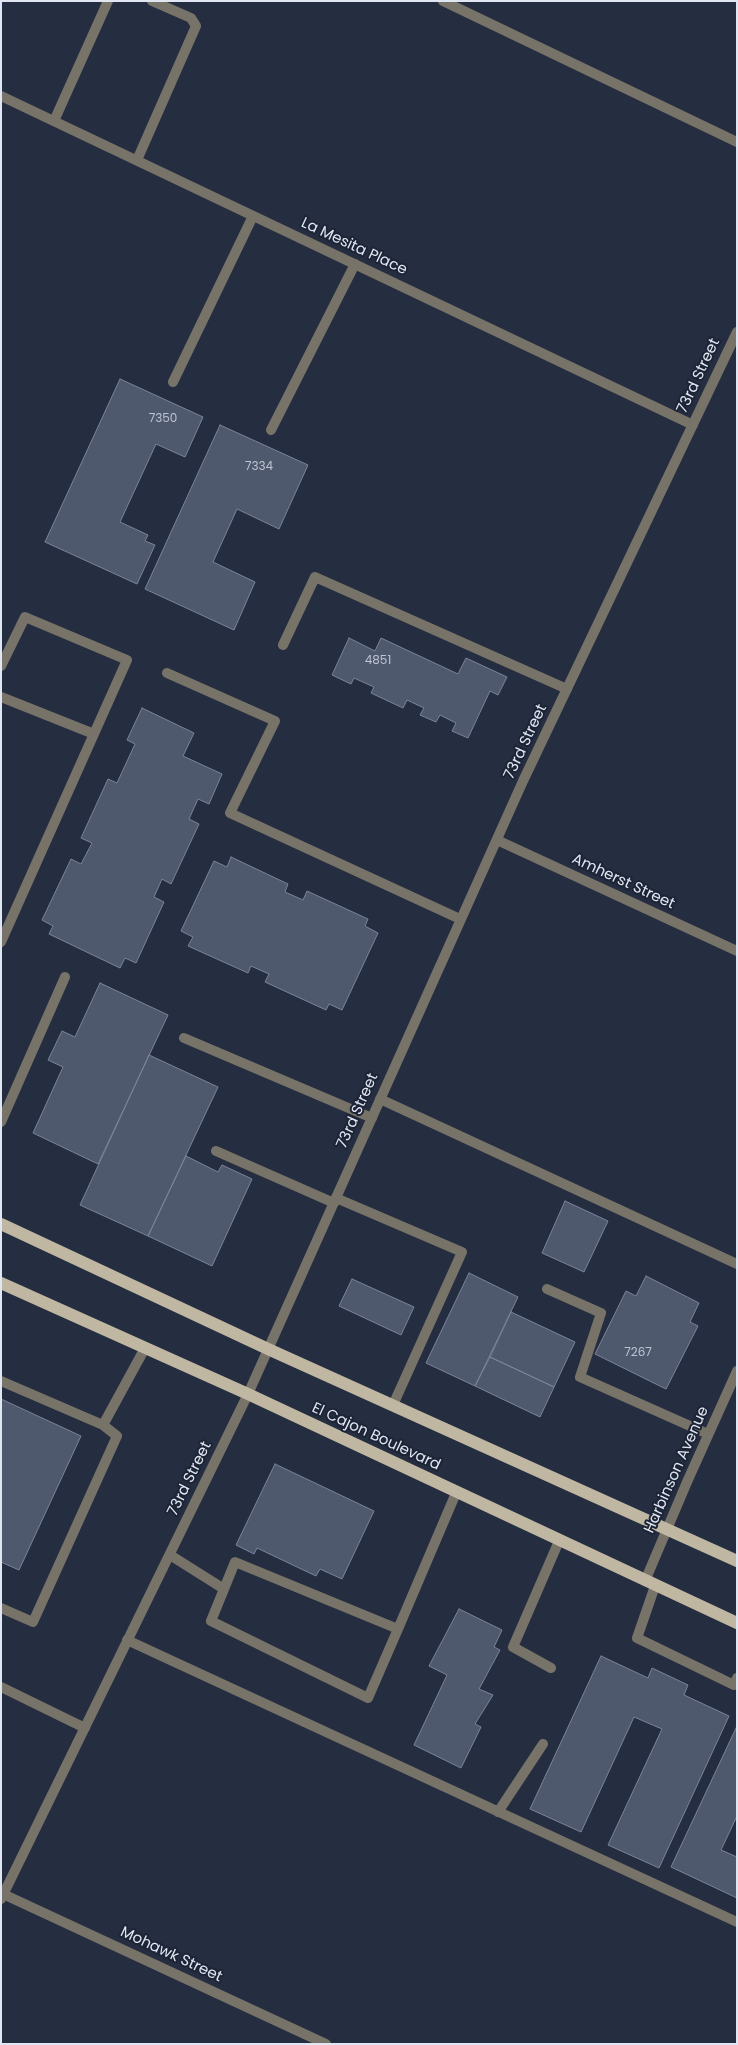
<!DOCTYPE html>
<style>
body{margin:0}
#map{position:relative;width:738px;height:2045px;overflow:hidden;background:#252d40;font-family:Poppins,sans-serif}
canvas{display:block}
.frame{position:absolute;inset:0;border:2px solid #e0e6f2;pointer-events:none}
</style>
<div id="map">
<canvas width="738" height="2045"></canvas>
<div class="frame"></div>
</div>
<script>
const ctx = document.querySelector('canvas').getContext('2d');
ctx.lineJoin = 'round';
function fillPath(path, color) {
  ctx.fillStyle = color;
  ctx.fill(path, 'evenodd');
}
function shape(rows) {
  const path = new Path2D();
  for (const r of rows) {
    path.moveTo(r[0], r[1]);
    for (let i = 2; i < r.length; i += 2) path.lineTo(r[i], r[i + 1]);
  }
  return path;
}
function strokePath(path, color, width, dash) {
  ctx.strokeStyle = color;
  ctx.lineWidth = width;
  ctx.lineCap = dash ? 'butt' : 'round';
  ctx.setLineDash(dash || []);
  ctx.stroke(path);
}
function write(font, color, halo, rows, align = 'center') {
  ctx.font = font + ' Poppins,sans-serif';
  ctx.lineWidth = 4;
  ctx.setLineDash([]);
  ctx.textBaseline = 'middle';
  ctx.strokeStyle = halo;
  ctx.fillStyle = color;
  for (const [text, x, y, turn = 0] of rows) {
    ctx.save();
    ctx.translate(x, y);
    ctx.rotate((+turn || 0) * Math.PI / 180);
    ctx.textAlign = isNaN(turn) ? turn : align;
    if (halo) ctx.strokeText(text, 0, 0);
    ctx.fillText(text, 0, 0);
    ctx.restore();
  }
}
const building = shape([
 [120,379,203,417,185,457,156,444,120,522,148,535,145,541,155,545,137,584,45,542,120,379],
 [220,425,308,465,279,529,237,509,213,562,255,582,234,630,145,589,220,425],
 [349,638,375,651,381,638,458,674,466,658,507,677,498,695,490,691,468,738,452,731,456,723,440,715,436,722,420,715,424,708,407,700,403,708,371,693,374,687,354,678,351,684,332,675,349,638],
 [142,708,194,733,183,756,222,774,209,804,198,799,189,819,199,824,171,884,162,879,154,897,164,902,136,963,125,958,120,968,49,934,53,926,42,920,71,859,81,864,92,843,81,838,108,779,117,783,135,744,127,740,142,708],
 [231,857,288,884,285,892,303,900,307,891,368,919,365,926,378,933,342,1010,329,1004,326,1010,265,982,269,974,251,966,248,973,188,946,193,937,181,931,214,861,227,867,231,857],
 [100,983,168,1015,98,1164,33,1133,63,1067,48,1060,62,1031,75,1037,100,983],
 [149,1055,218,1087,148,1236,80,1205,149,1055],
 [186,1156,218,1172,222,1165,252,1179,212,1266,148,1236,186,1156],
 [565,1201,608,1221,584,1272,542,1253,565,1201],
 [469,1273,518,1297,475,1386,426,1363,469,1273],
 [646,1276,699,1303,690,1322,698,1326,666,1389,595,1354,626,1291,636,1296,646,1276],
 [352,1279,414,1307,401,1335,339,1306,352,1279],
 [511,1312,575,1342,554,1387,490,1357,511,1312],
 [490,1357,554,1387,540,1417,475,1386,490,1357],
 [1,1399,81,1436,19,1570,1,1562,1,1399],
 [275,1464,374,1511,342,1579,320,1569,316,1576,257,1548,254,1554,236,1545,275,1464],
 [459,1609,502,1630,494,1647,500,1650,479,1689,493,1695,475,1724,481,1727,461,1768,414,1745,447,1675,429,1666,459,1609],
 [601,1656,648,1678,652,1668,688,1685,684,1695,729,1716,659,1868,608,1845,662,1729,634,1717,581,1832,530,1809,601,1656],
 [737,1726,737,1816,721,1850,737,1857,737,1898,671,1867,737,1726]
]);
const service = shape([
 [443,1,737,142],
 [54,121,108,1],
 [137,160,196,26,191,18,152,1],
 [173,382,253,216],
 [271,430,355,264],
 [283,645,315,577,567,689],
 [1,666,25,617,127,660,1,942],
 [167,673,275,721,230,813,460,919],
 [1,697,94,734],
 [184,1038,372,1118],
 [380,1099,737,1264],
 [1,1122,65,977],
 [216,1151,334,1203],
 [336,1198,462,1252,393,1405],
 [547,1289,601,1313,580,1377,708,1434],
 [1,1381,103,1425,145,1348],
 [170,1555,224,1589],
 [655,1586,637,1638,734,1685,737,1678],
 [1,1608,33,1622,117,1436,103,1425],
 [398,1629,235,1562,211,1621,368,1698,398,1629,456,1493],
 [127,1640,737,1922],
 [551,1668,513,1647,559,1541],
 [498,1812,543,1744]
]);
const minor = shape([
 [1,96,693,425],
 [497,840,737,951],
 [1,1687,85,1728],
 [3,1894,326,2044],
 [1,1899,248,1394,523,781,737,332]
]);
const tertiary = shape([
 [645,1581,687,1482,737,1371]
]);
const primary = shape([
 [1,1224,268,1349,737,1561],
 [1,1283,248,1394,737,1623]
]);
const numberNames = [
 ["7350",163,419],
 ["7334",259,467],
 ["4851",378,661],
 ["7267",638,1353]
];
const streetNames = [
 ["La Mesita Place",354,247,25],
 ["73rd Street",699,376,-65],
 ["73rd Street",526,742,-65],
 ["Amherst Street",623,882,25],
 ["73rd Street",358,1111,-66],
 ["El Cajon Boulevard",376,1437,25],
 ["Harbinson Avenue",677,1470,-66],
 ["73rd Street",190,1479,-64],
 ["Mohawk Street",171,1955,25]
];
fillPath(building, '#4f596e');
strokePath(building, '#7a849b', 1);
strokePath(service, '#777368', 10);
strokePath(minor, '#777368', 10);
strokePath(tertiary, '#777368', 10);
strokePath(primary, '#c0b7a2', 12);
write('12px', '#bcc3d1', null, numberNames);
write('15px', '#e0e6f2', '#1c2436', streetNames);
</script>
